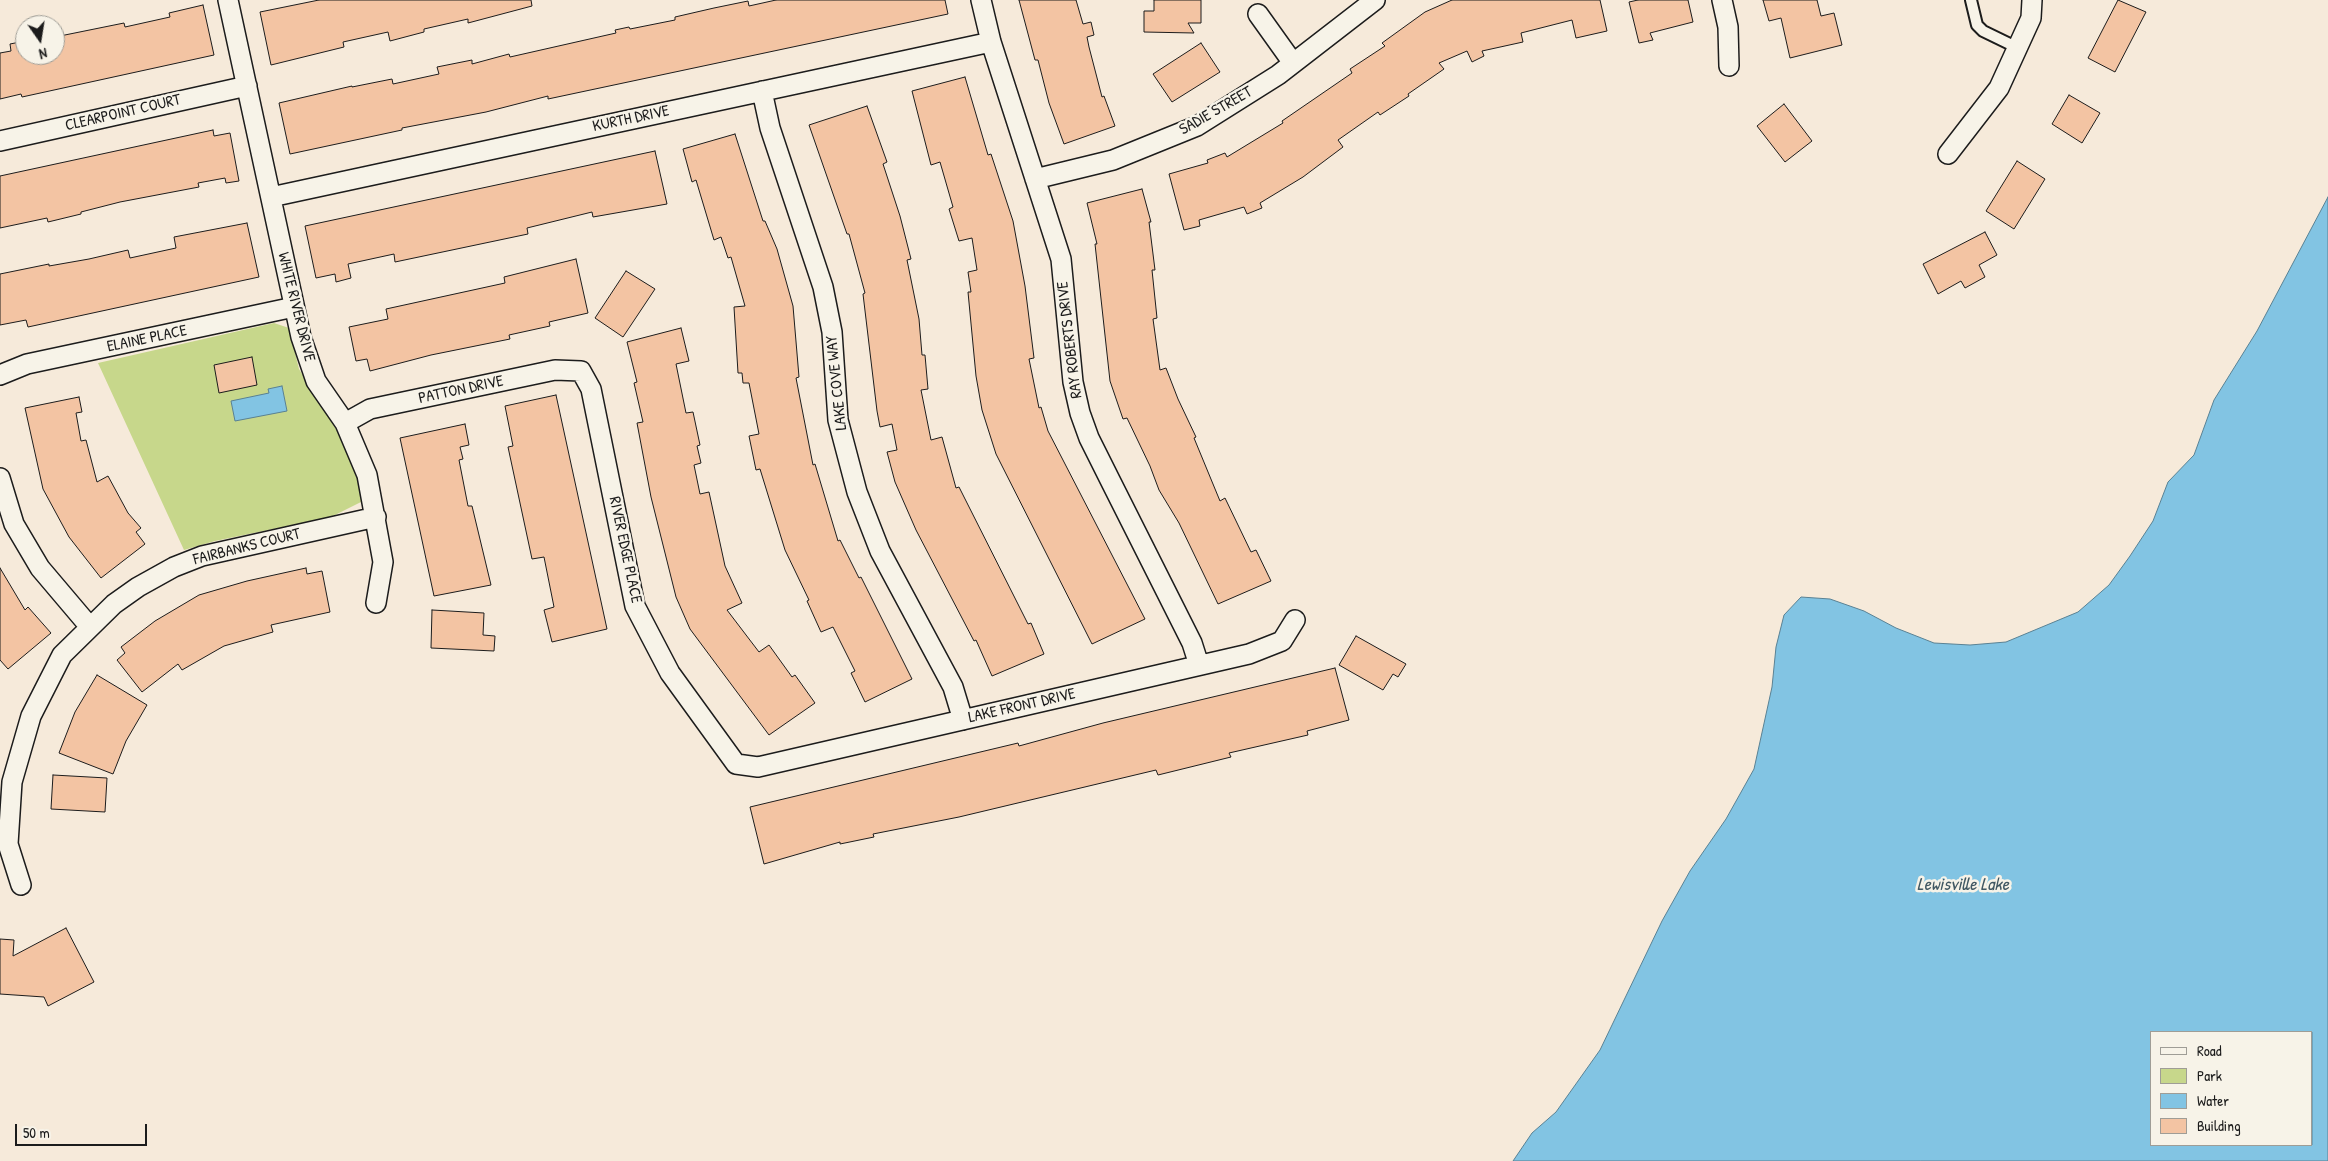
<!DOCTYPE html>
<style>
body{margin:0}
#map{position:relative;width:2328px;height:1161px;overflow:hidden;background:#f6eada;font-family:"Patrick Hand",sans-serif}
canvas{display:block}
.legend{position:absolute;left:2150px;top:1031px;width:162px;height:115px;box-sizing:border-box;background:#f7f3e8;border:1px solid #9f9d96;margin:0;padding:6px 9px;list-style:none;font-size:15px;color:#1c1c1c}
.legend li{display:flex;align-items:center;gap:10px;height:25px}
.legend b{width:25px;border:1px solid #9f9d96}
.north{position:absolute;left:15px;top:15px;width:50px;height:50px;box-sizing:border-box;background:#f7f3e8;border:1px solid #9f9d96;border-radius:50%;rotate:167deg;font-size:14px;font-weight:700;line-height:20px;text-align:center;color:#1c1c1c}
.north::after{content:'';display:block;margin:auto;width:18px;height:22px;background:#1c1c1c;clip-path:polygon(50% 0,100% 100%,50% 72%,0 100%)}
.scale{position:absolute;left:15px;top:1124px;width:132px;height:22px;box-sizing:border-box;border:2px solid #1c1c1c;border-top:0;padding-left:6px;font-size:15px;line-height:18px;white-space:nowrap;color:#1c1c1c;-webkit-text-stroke:4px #f7f3e8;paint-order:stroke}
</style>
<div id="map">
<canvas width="2328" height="1161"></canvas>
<ul class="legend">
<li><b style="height:6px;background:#f7f3e8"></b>Road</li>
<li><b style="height:14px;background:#c7d78b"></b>Park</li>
<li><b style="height:14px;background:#82c4e3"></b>Water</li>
<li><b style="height:14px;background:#f3c4a3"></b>Building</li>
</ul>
<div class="north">N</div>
<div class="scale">50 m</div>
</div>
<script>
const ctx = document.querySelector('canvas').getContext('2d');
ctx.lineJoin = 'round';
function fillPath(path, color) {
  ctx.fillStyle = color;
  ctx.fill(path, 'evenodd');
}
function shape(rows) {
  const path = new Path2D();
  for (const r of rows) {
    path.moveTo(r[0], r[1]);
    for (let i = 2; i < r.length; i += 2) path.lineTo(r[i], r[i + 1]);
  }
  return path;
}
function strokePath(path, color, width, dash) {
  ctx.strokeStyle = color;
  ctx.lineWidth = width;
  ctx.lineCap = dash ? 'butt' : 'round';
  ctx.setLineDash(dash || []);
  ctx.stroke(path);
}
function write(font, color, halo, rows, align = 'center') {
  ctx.font = font + ' "Patrick Hand",sans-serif';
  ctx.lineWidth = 5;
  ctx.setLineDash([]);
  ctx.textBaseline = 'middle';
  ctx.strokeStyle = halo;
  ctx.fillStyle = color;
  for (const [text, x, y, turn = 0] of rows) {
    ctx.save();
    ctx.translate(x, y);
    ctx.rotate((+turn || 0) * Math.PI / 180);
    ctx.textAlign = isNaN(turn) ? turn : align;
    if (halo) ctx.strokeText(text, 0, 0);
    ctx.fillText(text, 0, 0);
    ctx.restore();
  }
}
const green = shape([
 [274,323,289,328,299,369,352,455,363,501,331,517,215,541,184,550,98,363]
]);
const water = shape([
 [2328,197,2328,1161,1513,1161,1532,1133,1556,1112,1600,1050,1662,921,1690,871,1726,819,1754,769,1772,687,1776,647,1784,615,1801,597,1830,599,1864,611,1896,628,1934,643,1970,645,2006,642,2078,612,2109,585,2130,556,2153,521,2168,482,2194,455,2214,400,2257,331,2328,197],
 [2152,1032,2312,1032,2312,1145,2152,1145,2152,1032],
 [282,386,287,411,235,421,231,401,269,393,268,389,282,386]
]);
const building = shape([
 [319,0,531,0,532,6,468,23,468,19,424,29,424,32,390,41,388,32,343,42,344,47,271,65,260,12,319,0],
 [776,0,945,0,948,14,548,99,548,96,486,112,402,128,402,130,290,154,279,103,352,86,352,87,392,79,393,84,439,74,437,67,472,60,472,64,509,54,510,57,616,33,615,30,629,27,630,29,675,20,675,17,714,8,748,1,749,6,776,0],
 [1019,0,1076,0,1083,24,1091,22,1094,35,1087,37,1089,47,1102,97,1104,96,1115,126,1064,144,1049,103,1038,60,1035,60,1019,0],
 [1154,0,1201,0,1201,23,1188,23,1194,33,1144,32,1144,11,1154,11,1154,0],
 [1452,0,1600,0,1607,31,1576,38,1572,20,1521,33,1523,42,1482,51,1484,56,1472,62,1467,51,1439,63,1444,69,1408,94,1409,96,1380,115,1378,112,1338,140,1343,147,1303,177,1260,203,1262,208,1247,214,1244,207,1199,220,1200,226,1184,230,1169,174,1208,163,1207,160,1225,153,1227,157,1283,123,1282,121,1352,73,1350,69,1385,46,1382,43,1425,12,1452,0],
 [1638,0,1688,0,1693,22,1650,33,1653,40,1639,43,1629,2,1638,0],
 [1763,0,1817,0,1821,16,1834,13,1842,45,1790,58,1781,18,1769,21,1763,0],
 [2118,0,2146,12,2115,72,2088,58,2118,0],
 [203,5,214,55,22,97,21,94,0,99,0,53,11,51,10,44,25,41,25,55,55,55,55,37,124,23,125,27,170,17,169,13,203,5],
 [1201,43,1220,72,1172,102,1153,74,1201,43],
 [965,77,988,155,991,154,1013,221,1025,286,1034,358,1029,359,1039,408,1041,407,1048,431,1145,619,1092,644,996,454,982,410,976,376,968,292,971,292,968,272,977,270,972,238,959,241,949,209,953,207,940,162,931,165,912,91,965,77],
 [2069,95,2100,113,2082,143,2052,124,2069,95],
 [1784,104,1812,141,1785,162,1757,126,1784,104],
 [867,106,887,162,883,164,900,216,911,259,907,260,919,319,922,355,925,355,928,389,921,390,931,440,942,437,956,488,959,487,1028,624,1031,623,1044,654,992,676,976,640,974,641,916,530,895,482,887,452,897,450,892,424,880,427,877,411,863,294,865,293,849,234,847,234,809,125,867,106],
 [213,130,214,136,230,133,239,181,226,183,225,178,198,183,199,187,120,202,81,212,81,214,48,222,47,218,0,228,0,176,213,130],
 [735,134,763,221,765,221,777,249,793,306,799,377,796,378,813,465,815,464,838,541,840,540,859,578,861,577,912,679,865,702,851,673,855,671,833,627,821,632,807,601,809,600,785,550,760,469,756,470,749,436,759,434,749,383,743,383,742,373,738,373,734,307,745,306,731,257,728,258,721,237,714,240,696,180,692,182,683,149,735,134],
 [655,151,667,204,593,217,592,212,527,228,528,234,395,262,394,254,348,264,351,278,336,282,335,274,316,278,305,226,655,151],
 [2017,161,2045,179,2014,229,1986,211,2017,161],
 [1142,189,1151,222,1149,222,1155,270,1152,270,1157,318,1153,319,1160,370,1166,368,1178,399,1196,437,1194,438,1220,501,1225,498,1251,552,1256,550,1271,581,1218,604,1179,523,1159,490,1150,466,1127,418,1123,419,1110,381,1095,244,1097,244,1087,203,1142,189],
 [247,223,259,277,28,327,26,320,0,325,0,274,49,264,49,266,89,259,128,250,130,258,176,248,174,237,247,223],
 [1985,232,1997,255,1979,265,1985,277,1965,288,1961,281,1938,294,1923,264,1985,232],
 [576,259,588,313,549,322,550,326,509,335,510,339,431,355,370,371,367,359,356,361,349,327,388,319,386,309,505,283,504,277,576,259],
 [626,271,655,289,623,337,595,318,626,271],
 [681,328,689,361,676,364,686,413,693,412,700,445,697,446,701,463,694,465,700,494,709,492,725,566,742,603,727,610,759,652,769,645,792,677,795,675,815,703,769,735,690,629,676,597,651,497,637,423,643,422,634,383,637,382,627,342,681,328],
 [252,357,257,385,219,393,214,365,252,357],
 [556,395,607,629,552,642,544,610,554,607,544,557,532,559,508,447,513,446,505,406,556,395],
 [79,397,82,412,76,413,81,441,86,440,97,482,108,476,128,513,141,528,136,532,145,544,101,578,69,537,43,489,25,408,79,397],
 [465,424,469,445,460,447,463,459,459,460,468,506,472,506,491,585,434,596,400,438,465,424],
 [0,568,25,610,28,607,51,633,8,669,0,660,0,568],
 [306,568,307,574,322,571,330,612,271,625,273,632,224,646,182,670,178,664,142,692,117,660,125,653,121,647,155,621,199,595,247,581,306,568],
 [432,610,484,613,483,635,495,636,494,651,431,648,432,610],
 [1356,636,1406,664,1398,677,1393,674,1383,690,1339,665,1356,636],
 [1335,668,1349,720,1307,731,1308,735,1229,753,1231,757,1158,775,1156,770,959,817,873,834,874,837,840,844,840,842,764,864,750,807,1018,743,1019,746,1103,723,1335,668],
 [97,675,147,705,126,741,113,774,59,753,75,712,97,675],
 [53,775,107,778,105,812,51,809,53,775],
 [66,928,94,982,48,1006,44,997,0,994,0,939,14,940,13,956,66,928]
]);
const lane = shape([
 [1971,0,1977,25,1983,31,2018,48]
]);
const street = shape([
 [228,0,301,337,316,381,345,423,367,475,383,562,376,603],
 [981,0,991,42,1061,259,1073,382,1080,413,1089,438,1110,480,1192,643,1199,665],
 [1722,0,1728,27,1729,66],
 [1258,14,1293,63],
 [762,91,770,128,823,287,832,332,838,420,857,492,880,551,953,687,963,720],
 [0,141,247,86],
 [1948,154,1999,88,2031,18,2032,0],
 [1035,179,1113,160,1197,126,1278,75,1375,0],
 [271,197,991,42],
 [0,375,27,364,294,307],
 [345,423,370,409,555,370,581,371,591,389,635,606,670,673,736,764,758,767,1249,654,1282,641,1295,620],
 [0,478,14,524,40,568,90,627],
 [21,885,8,844,12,782,31,716,62,655,114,604,138,587,174,567,202,556,376,517]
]);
const streetNames = [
 ["SADIE STREET",1216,111,-30],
 ["CLEARPOINT COURT",123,113,-13],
 ["KURTH DRIVE",631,119,-12],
 ["WHITE RIVER DRIVE",296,307,76],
 ["ELAINE PLACE",147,339,-12],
 ["RAY ROBERTS DRIVE",1070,340,-97],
 ["LAKE COVE WAY",837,383,-96],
 ["PATTON DRIVE",461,390,-12],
 ["FAIRBANKS COURT",247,547,-14],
 ["RIVER EDGE PLACE",625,550,78],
 ["LAKE FRONT DRIVE",1022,706,-13]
];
const waterNames = [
 ["Lewisville Lake",1963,885]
];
fillPath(green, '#c7d78b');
fillPath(water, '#82c4e3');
strokePath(water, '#598193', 1);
fillPath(building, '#f3c4a3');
strokePath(building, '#1c1c1c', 1);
strokePath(lane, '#1c1c1c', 14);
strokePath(street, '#1c1c1c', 22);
strokePath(lane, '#f7f3e8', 10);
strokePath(street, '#f7f3e8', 19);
write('16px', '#1c1c1c', '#f7f3e8', streetNames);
write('italic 18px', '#405762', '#f7f3e8', waterNames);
</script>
